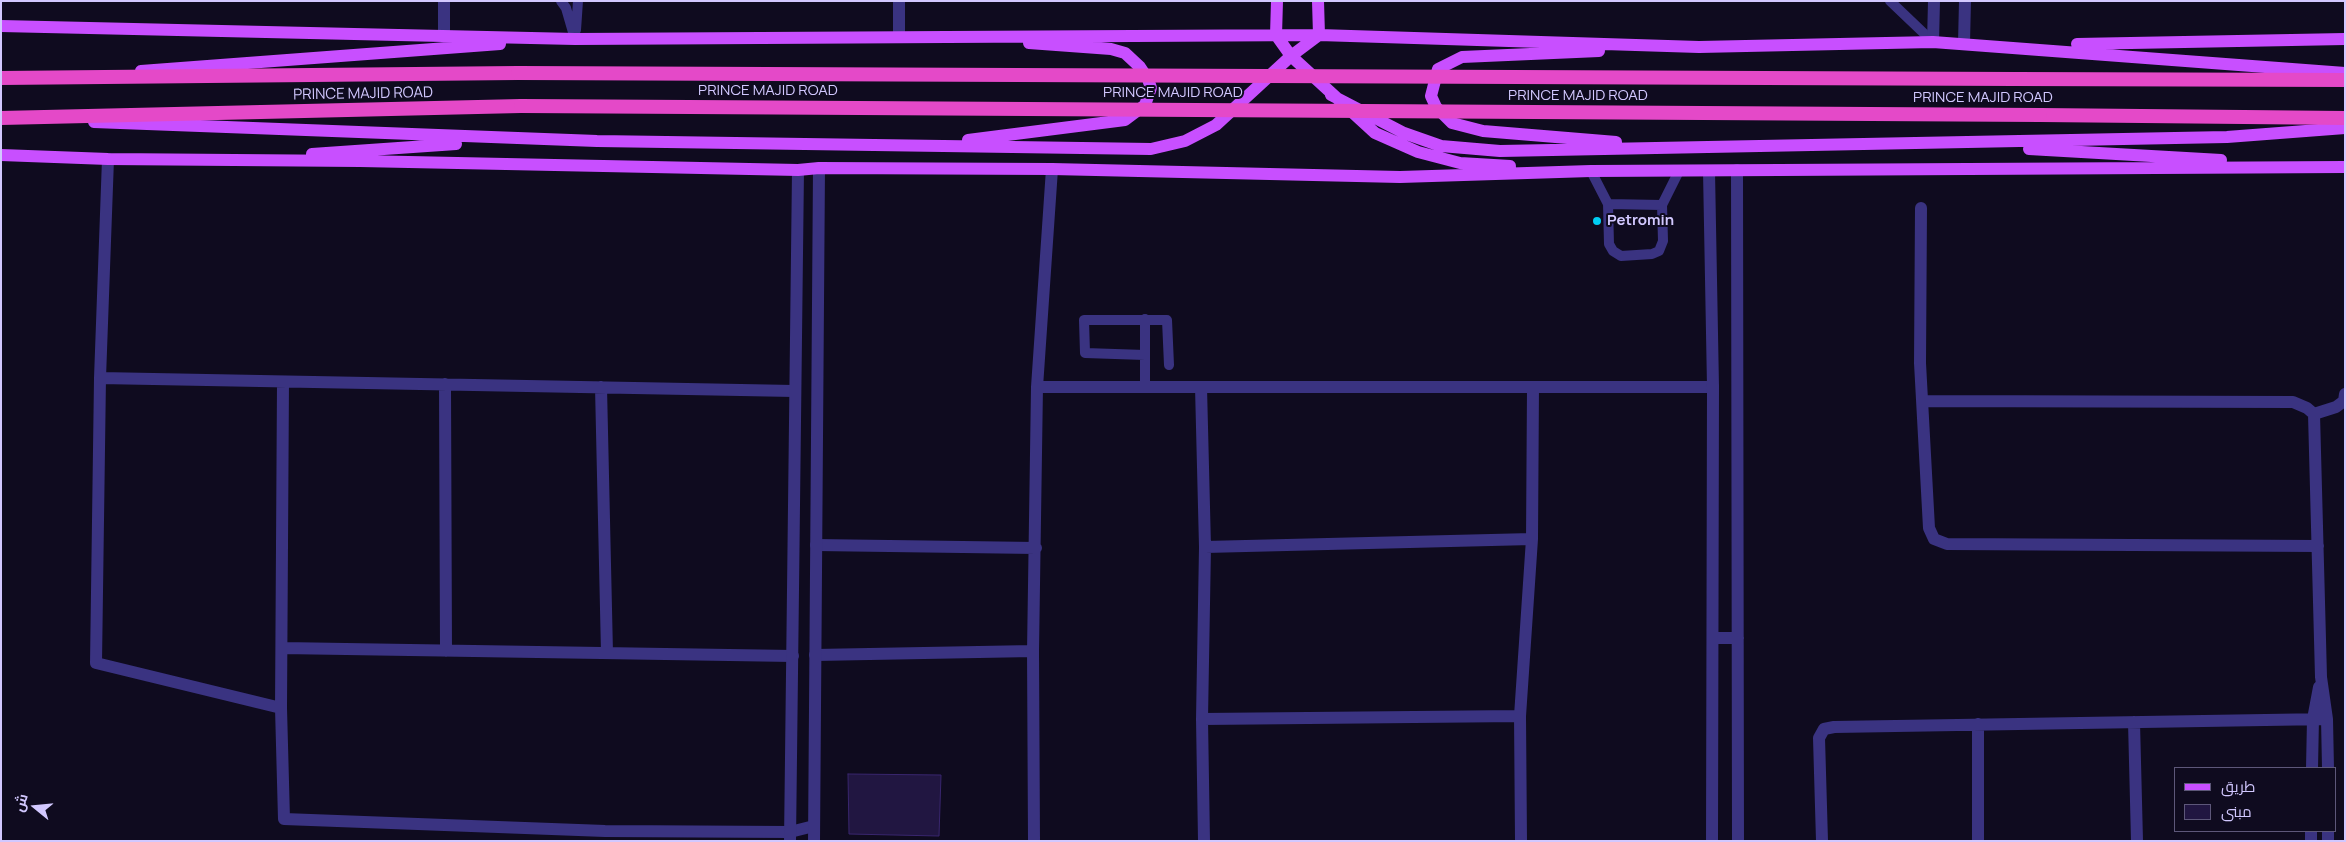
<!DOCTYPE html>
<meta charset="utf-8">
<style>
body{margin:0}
#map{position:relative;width:2346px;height:842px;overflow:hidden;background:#0f0b1f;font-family:Manrope,Cairo,sans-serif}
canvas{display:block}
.frame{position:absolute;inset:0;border:2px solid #d2c8ff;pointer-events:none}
.legend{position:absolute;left:2174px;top:767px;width:162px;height:65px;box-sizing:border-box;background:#0f0b1f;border:1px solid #5d5779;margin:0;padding:6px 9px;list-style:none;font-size:15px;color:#d2c8ff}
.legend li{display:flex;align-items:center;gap:10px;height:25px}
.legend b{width:25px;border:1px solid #5d5779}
.north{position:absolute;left:10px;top:782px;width:50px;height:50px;-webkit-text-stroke:4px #0f0b1f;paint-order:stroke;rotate:287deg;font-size:14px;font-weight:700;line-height:20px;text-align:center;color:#d2c8ff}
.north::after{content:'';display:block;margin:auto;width:18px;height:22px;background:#d2c8ff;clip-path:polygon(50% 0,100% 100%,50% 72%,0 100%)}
</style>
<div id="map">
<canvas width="2346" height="842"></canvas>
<div class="frame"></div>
<ul class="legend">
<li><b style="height:6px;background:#c84fff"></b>طريق</li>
<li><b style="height:14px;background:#211641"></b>مبنى</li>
</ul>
<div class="north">ش</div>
</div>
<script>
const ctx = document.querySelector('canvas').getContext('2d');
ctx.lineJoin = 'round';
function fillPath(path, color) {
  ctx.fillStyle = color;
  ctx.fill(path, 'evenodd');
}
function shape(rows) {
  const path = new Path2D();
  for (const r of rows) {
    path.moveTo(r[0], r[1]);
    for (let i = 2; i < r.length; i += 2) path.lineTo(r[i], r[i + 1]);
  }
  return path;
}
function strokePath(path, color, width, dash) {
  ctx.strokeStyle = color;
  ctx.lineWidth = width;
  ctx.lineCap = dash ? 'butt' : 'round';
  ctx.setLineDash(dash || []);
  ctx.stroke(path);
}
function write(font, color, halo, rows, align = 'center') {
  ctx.font = font + ' Manrope,sans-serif';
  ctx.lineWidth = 4;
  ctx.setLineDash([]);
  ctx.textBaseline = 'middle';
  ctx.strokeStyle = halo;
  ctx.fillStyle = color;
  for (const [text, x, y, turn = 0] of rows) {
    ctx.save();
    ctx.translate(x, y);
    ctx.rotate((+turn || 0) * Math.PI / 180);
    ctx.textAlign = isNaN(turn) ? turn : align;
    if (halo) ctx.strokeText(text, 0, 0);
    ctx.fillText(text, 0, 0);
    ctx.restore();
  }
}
const building = shape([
 [848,774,941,775,939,836,849,834,848,774]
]);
const service = shape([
 [561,1,566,8,575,39],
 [1890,1,1933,42],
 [576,30,578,1],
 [1591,171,1608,204,1662,205,1679,171],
 [1608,204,1609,244,1613,251,1621,256,1652,254,1659,251,1663,241,1662,205],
 [1145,319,1145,387],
 [1145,355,1085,353,1084,320,1167,320,1169,365]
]);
const minor = shape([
 [444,1,444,36],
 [899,36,899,1],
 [108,159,100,378,96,663,281,708],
 [1921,208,1920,363,1929,528,1934,539,1947,544,2318,546],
 [100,378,794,391],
 [283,382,281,708,284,819,605,831,790,832,814,826],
 [445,384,446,651],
 [601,387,607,653],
 [1037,387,1713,387],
 [1201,387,1205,547,1202,719,1204,841],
 [1923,401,2293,402,2307,408,2314,414,2321,677,2327,719,2328,768],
 [2314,414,2336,407,2344,401,2345,394],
 [816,545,1036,548],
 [1205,547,1532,539],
 [282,648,793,656],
 [815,655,1033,651],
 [1202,719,1520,716],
 [2134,722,2137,841],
 [1978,724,1978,841],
 [2312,768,2313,719,2319,687],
 [2328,831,2328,841],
 [1034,841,1033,651,1037,387,1052,169],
 [1521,841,1520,716,1532,539,1533,387],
 [1822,841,1819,738,1824,729,1834,727,2327,719],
 [2311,841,2311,831]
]);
const tertiary = shape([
 [1933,42,1934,1],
 [1964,43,1965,1],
 [1737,170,1738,841],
 [1709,171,1713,387,1712,841],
 [1714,638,1738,638],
 [790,841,798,170],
 [814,841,819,168]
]);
const primary = shape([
 [1318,1,1319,35],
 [1,26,575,39,1319,35,1699,47,1933,42,2345,73],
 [1276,35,1291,56,1375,133,1418,152,1460,163,1510,166],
 [1276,35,1277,1],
 [2077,44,2345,39],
 [1599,51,1462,57,1438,69,1431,96,1436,107,1452,123,1483,131,1616,142],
 [141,71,500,44],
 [1331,95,1404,133,1441,146,1500,151,2227,137,2345,128],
 [94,122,597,141,1151,149,1185,141,1216,125,1291,56,1319,35],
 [968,140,1125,120,1145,105,1151,88,1148,79,1140,67,1125,53,1111,49,1029,43],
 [2029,149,2221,160],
 [312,154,456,144],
 [1,155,108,159,360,161,798,170,819,168,1052,169,1400,177,1591,171,2345,167]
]);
const trunk = shape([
 [1,78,518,73],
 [2015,79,2345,80],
 [2040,115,2345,118],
 [1,118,521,106]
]);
const trunkBridge = shape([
 [518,73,2015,79],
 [521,106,2040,115]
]);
const markers = [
 [1597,221,5,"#00cdf3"]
];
const streetNames = [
 ["PRINCE MAJID ROAD",768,91],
 ["PRINCE MAJID ROAD",1173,93],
 ["PRINCE MAJID ROAD",363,94,-1],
 ["PRINCE MAJID ROAD",1578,96],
 ["PRINCE MAJID ROAD",1983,98]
];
const poiNames = [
 ["Petromin",1607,221]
];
fillPath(building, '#211641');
strokePath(building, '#39266e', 1);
strokePath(service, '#3a3381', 10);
strokePath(minor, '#3a3381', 12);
strokePath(tertiary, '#3a3381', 12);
strokePath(primary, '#c84fff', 12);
strokePath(trunk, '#e449c8', 14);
strokePath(trunkBridge, '#e449c8', 14);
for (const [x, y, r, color] of markers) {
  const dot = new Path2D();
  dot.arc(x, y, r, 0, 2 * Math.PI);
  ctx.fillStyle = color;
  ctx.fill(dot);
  strokePath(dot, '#0f0b1f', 2);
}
write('15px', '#d2c8ff', '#0f0b1f', streetNames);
write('bold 15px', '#d2c8ff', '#0f0b1f', poiNames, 'left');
</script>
